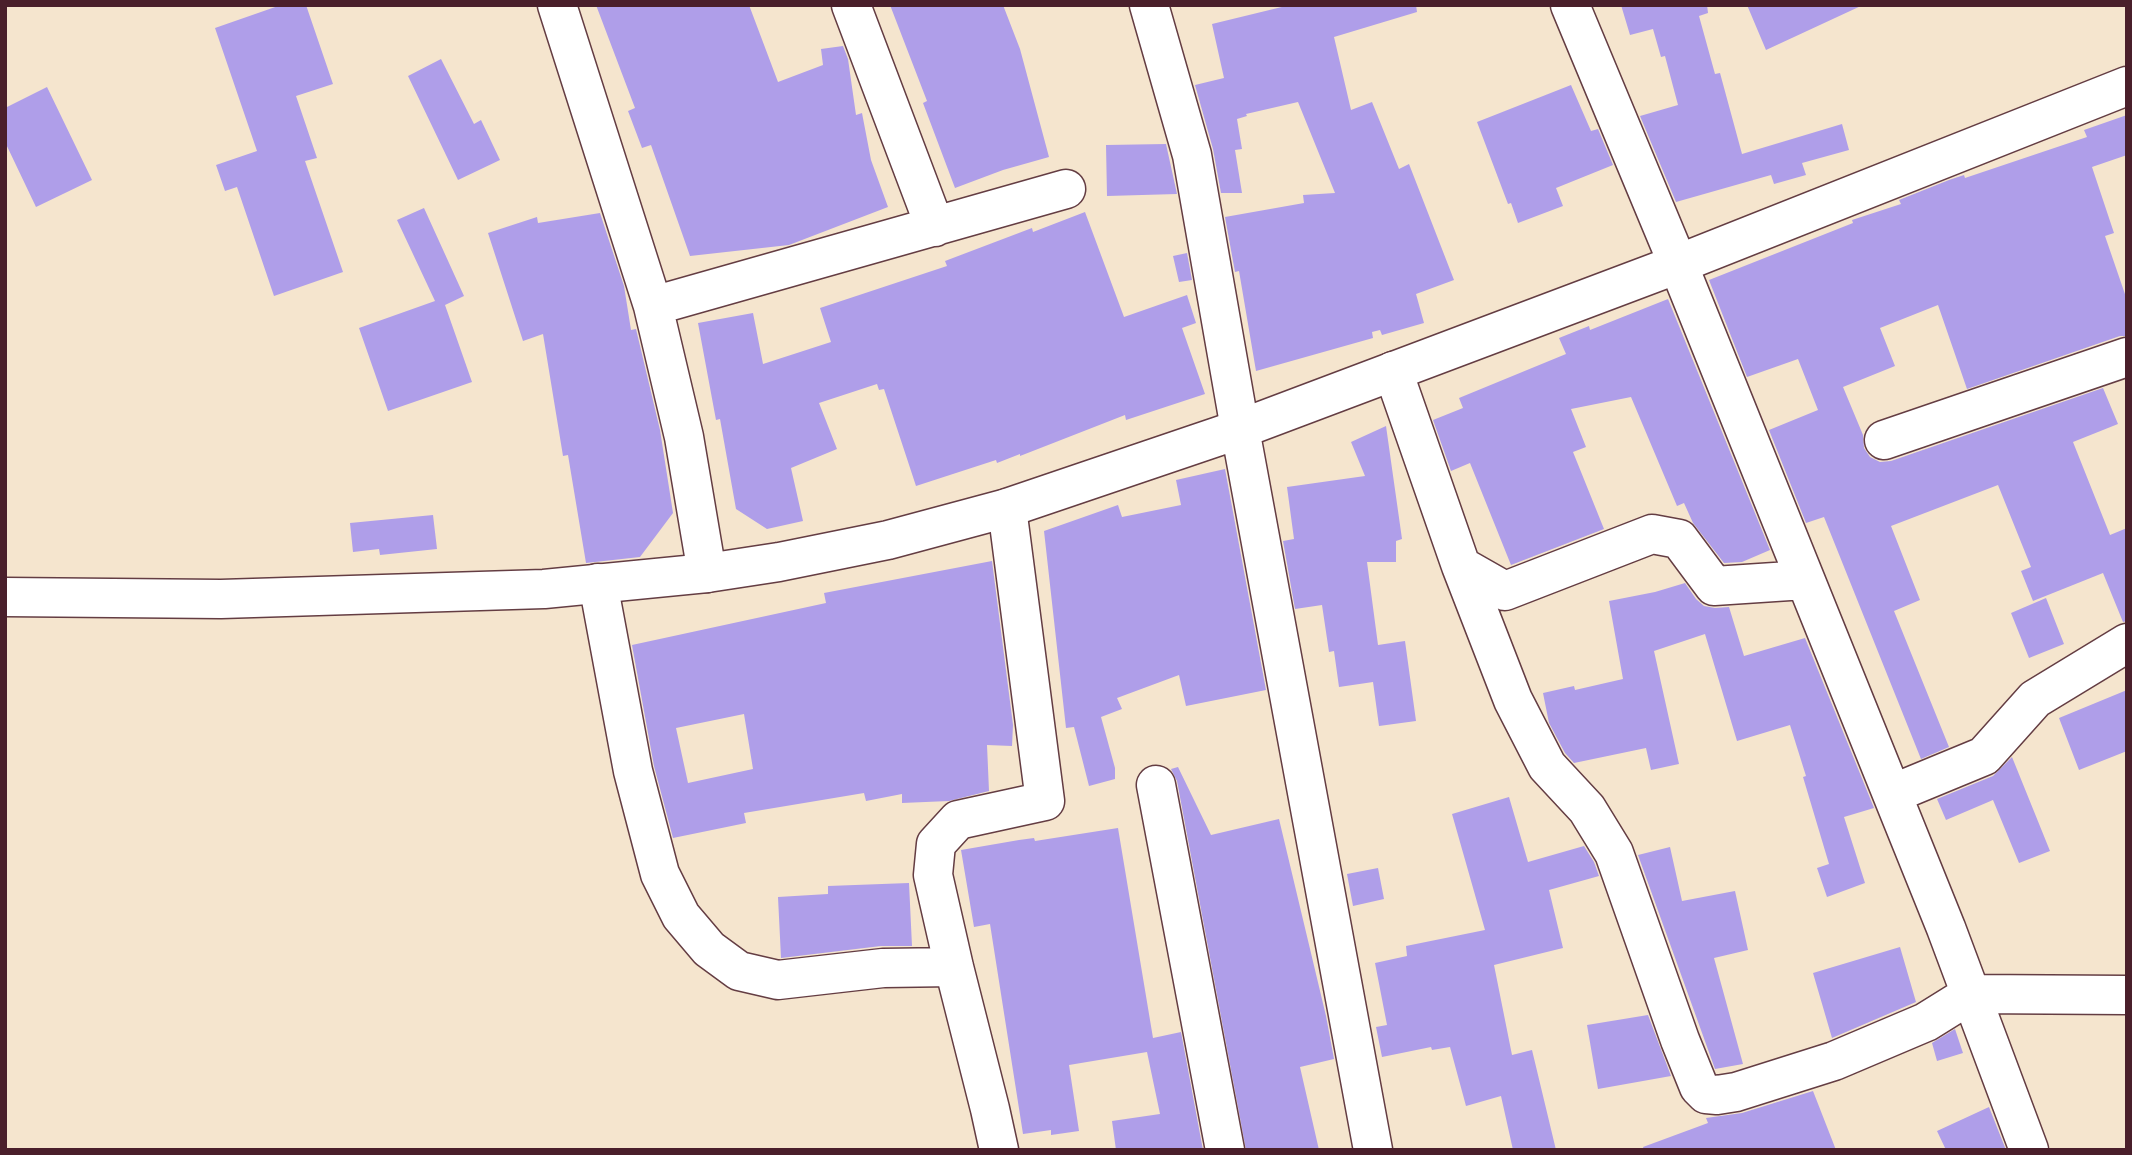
<!DOCTYPE html>
<style>
body{margin:0}
#map{position:relative;width:2132px;height:1155px;overflow:hidden;background:#f5e5ce;font-family:Dekko,sans-serif}
canvas{display:block}
.frame{position:absolute;inset:0;border:7px solid #4a1f2b;pointer-events:none}
</style>
<div id="map">
<canvas width="2132" height="1155"></canvas>
<div class="frame"></div>
</div>
<script>
const ctx = document.querySelector('canvas').getContext('2d');
ctx.lineJoin = 'round';
function fillPath(path, color) {
  ctx.fillStyle = color;
  ctx.fill(path, 'evenodd');
}
function shape(rows) {
  const path = new Path2D();
  for (const r of rows) {
    path.moveTo(r[0], r[1]);
    for (let i = 2; i < r.length; i += 2) path.lineTo(r[i], r[i + 1]);
  }
  return path;
}
function strokePath(path, color, width, dash) {
  ctx.strokeStyle = color;
  ctx.lineWidth = width;
  ctx.lineCap = dash ? 'butt' : 'round';
  ctx.setLineDash(dash || []);
  ctx.stroke(path);
}
const building = shape([
 [281,5,306,5,333,84,296,96,317,158,305,161,343,272,274,296,237,187,225,191,216,165,257,151,215,28],
 [596,5,749,5,778,82,823,65,821,49,843,46,848,59,856,115,862,113,871,160,888,207,789,245,690,256,651,145,642,148,628,111,635,108],
 [890,5,1003,5,1020,49,1049,157,1003,170,955,188,923,103,927,101],
 [1290,5,1416,5,1417,12,1334,37,1351,110,1372,102,1399,169,1409,164,1454,280,1416,294,1424,323,1382,335,1380,330,1372,332,1373,338,1256,371,1239,271,1235,272,1225,217,1304,203,1303,195,1335,193,1298,102,1246,114,1247,116,1237,119,1242,149,1235,150,1242,193,1221,193,1213,149,1195,85,1224,78,1212,24],
 [1621,5,1707,5,1708,13,1699,16,1715,74,1720,73,1742,154,1842,124,1849,150,1802,163,1806,175,1774,184,1771,175,1676,202,1640,116,1678,105,1665,56,1661,57,1653,29,1630,35],
 [1747,5,1863,5,1766,50],
 [441,59,474,124,481,120,500,160,458,180,408,76],
 [1571,85,1591,131,1598,129,1613,165,1556,188,1563,206,1518,223,1511,203,1508,204,1477,122],
 [47,87,92,180,36,207,5,142,5,108],
 [2127,115,2127,155,2092,167,2114,233,2105,236,2127,300,2127,336,2120,336,1967,389,1938,305,1880,328,1895,366,1843,387,1863,435,1864,448,1870,457,1880,462,1891,461,2103,388,2118,424,2073,442,2110,535,2127,528,2127,621,2123,622,2103,573,2033,601,2021,571,2031,567,1998,485,1891,526,1920,600,1894,611,1949,747,1921,759,1824,517,1806,523,1769,430,1818,410,1798,359,1747,377,1709,280,1853,223,1852,220,1901,204,1899,200,1949,180,1964,175,1965,178,2087,137,2084,130],
 [1166,144,1177,194,1107,196,1106,145],
 [424,208,464,296,445,305,472,382,388,411,359,328,435,301,397,220],
 [1085,212,1124,317,1187,295,1196,323,1182,328,1205,394,1126,420,1125,415,1020,456,1020,454,997,463,996,460,916,486,884,389,879,390,877,384,819,403,837,449,791,468,803,521,767,529,736,509,720,419,716,420,698,323,753,313,763,364,831,342,820,308,947,266,945,261,1032,228,1033,232],
 [600,213,624,286,631,330,636,329,660,430,673,513,640,557,586,563,568,455,563,456,543,334,523,341,488,233,537,217,538,223],
 [1187,253,1192,280,1179,282,1173,256],
 [1668,299,1770,550,1742,562,1724,563,1693,523,1684,503,1677,506,1631,397,1571,409,1586,447,1573,452,1604,529,1511,565,1470,463,1451,471,1433,420,1463,408,1459,398,1566,354,1559,338,1589,326,1590,330],
 [1386,426,1402,539,1396,541,1396,562,1367,562,1378,645,1405,641,1416,721,1379,726,1373,682,1339,687,1334,651,1329,652,1322,605,1295,609,1283,541,1294,539,1287,487,1365,476,1351,442],
 [1225,469,1266,690,1186,706,1179,675,1117,698,1122,709,1101,717,1115,768,1115,779,1089,786,1074,727,1066,728,1044,531,1118,505,1122,517,1181,505,1176,480],
 [433,515,437,549,380,555,379,549,353,552,350,523],
 [992,561,1013,725,1012,746,987,745,989,791,949,801,902,803,902,794,866,801,864,793,744,813,746,823,673,838,654,766,632,645,826,603,824,593],
 [744,714,753,769,688,783,676,728],
 [1685,583,1696,599,1704,606,1715,608,1729,607,1744,656,1805,638,1874,808,1844,817,1865,883,1827,897,1817,868,1829,864,1803,777,1806,776,1790,725,1737,741,1705,634,1654,651,1679,764,1651,770,1646,748,1574,763,1565,753,1549,723,1543,693,1574,686,1575,690,1623,679,1609,601,1655,592],
 [2046,598,2064,644,2029,658,2011,613],
 [2127,690,2127,751,2079,770,2059,718],
 [2012,757,2050,851,2019,863,1993,800,1946,820,1937,799,1993,776],
 [1178,767,1211,835,1279,819,1326,1016,1334,1059,1300,1067,1319,1150,1246,1150,1177,781,1171,769],
 [1509,797,1528,862,1584,846,1594,862,1599,876,1549,890,1563,948,1494,965,1512,1055,1532,1050,1556,1150,1513,1150,1501,1096,1466,1106,1450,1047,1432,1050,1431,1047,1382,1057,1376,1027,1387,1025,1375,963,1407,956,1406,946,1485,930,1452,814],
 [1118,828,1153,1038,1181,1032,1203,1150,1116,1150,1112,1121,1160,1114,1147,1052,1069,1065,1079,1131,1051,1135,1051,1130,1023,1134,990,924,974,927,961,850,1019,840,1034,838,1035,841],
 [1670,847,1682,901,1735,891,1748,950,1714,958,1743,1064,1715,1069,1638,855],
 [1378,868,1384,899,1353,906,1347,874],
 [909,883,912,946,881,946,781,958,778,897,828,894,828,886],
 [1900,947,1916,1002,1832,1038,1813,973],
 [1648,1015,1671,1076,1598,1089,1587,1025],
 [1955,1029,1963,1053,1937,1061,1932,1043],
 [1813,1091,1836,1150,1644,1150,1643,1147,1708,1123,1706,1118,1742,1113],
 [1989,1107,2006,1150,1946,1150,1937,1131]
]);
const street = shape([
 [557,5,653,306,684,437,707,573],
 [851,5,935,227],
 [1149,5,1192,155,1240,429],
 [1570,5,1678,264,1946,928,2029,1150],
 [653,306,1066,189],
 [1393,371,1461,566,1513,700,1547,766,1587,809,1614,853,1680,1040,1699,1087,1706,1094,1717,1095,1736,1092,1834,1061,1926,1022,1971,994,2127,995],
 [1884,440,2127,357],
 [1461,566,1505,591,1652,534,1679,539,1714,586,1805,580],
 [598,583,633,771,660,874,681,916,709,949,739,971,778,980,883,968,954,967],
 [1156,785,1225,1150],
 [1892,794,1984,756,2035,699,2127,643],
 [999,1150,990,1109,954,967,933,875,936,844,958,820,1045,801,1007,508]
]);
const secondary = shape([
 [1240,429,1373,1150],
 [5,597,221,599,544,589,707,573,779,562,888,540,1007,508,1240,429,1678,264,2127,86]
]);
fillPath(building, '#af9ee9');
strokePath(street, '#643d43', 41);
strokePath(secondary, '#643d43', 41);
strokePath(street, '#fff', 38);
strokePath(secondary, '#fff', 38);
</script>
